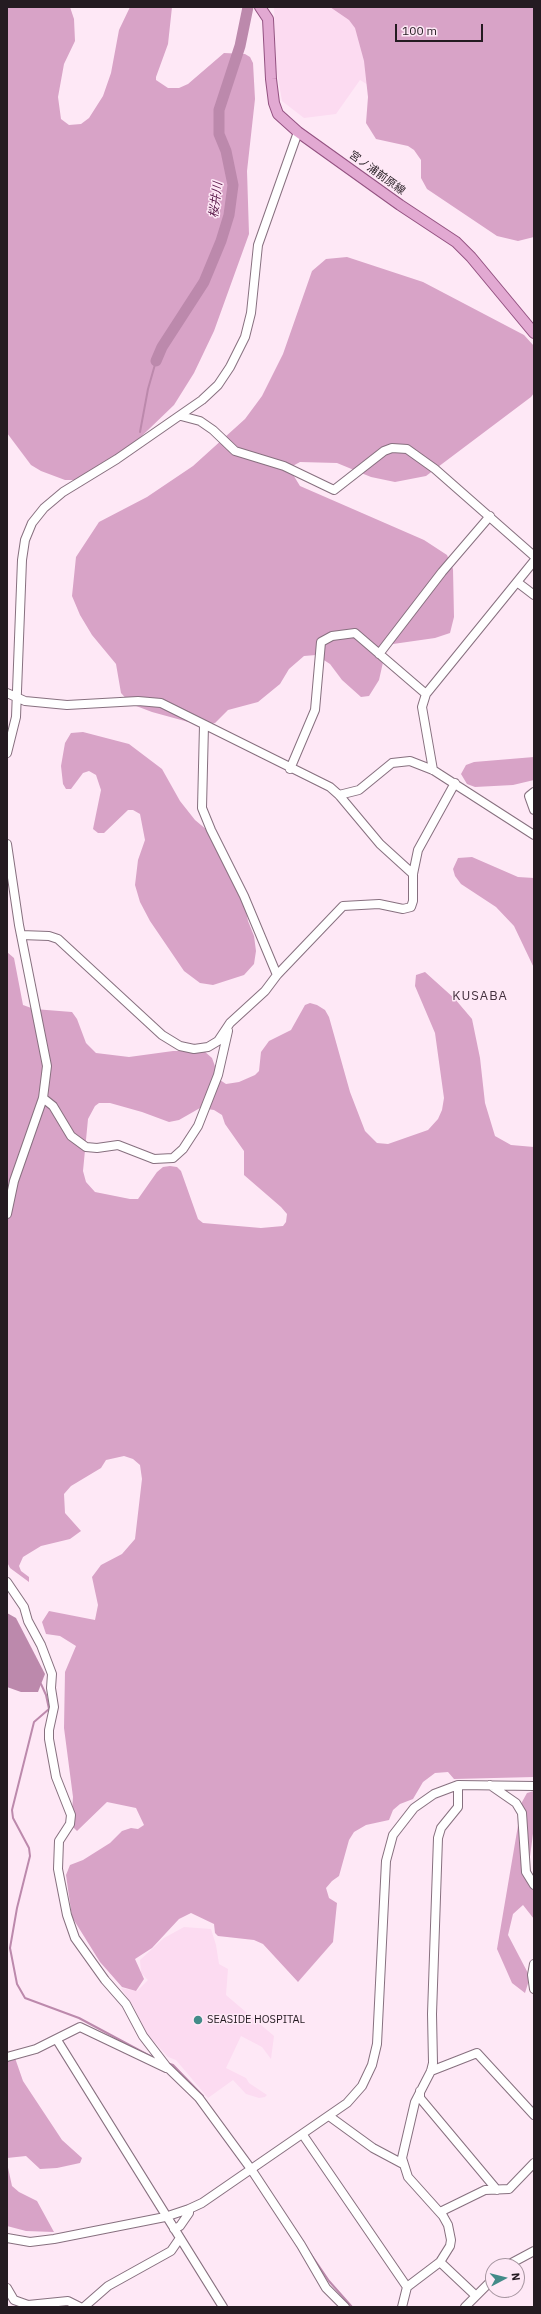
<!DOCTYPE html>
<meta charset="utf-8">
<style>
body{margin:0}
#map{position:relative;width:541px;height:2314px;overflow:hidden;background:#fee8f6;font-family:"IBM Plex Sans",sans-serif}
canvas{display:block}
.frame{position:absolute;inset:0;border:8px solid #241b21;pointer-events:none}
.north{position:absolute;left:485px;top:2258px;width:40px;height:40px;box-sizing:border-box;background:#fee8f6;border:1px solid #a796a1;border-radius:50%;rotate:83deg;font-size:11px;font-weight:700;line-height:16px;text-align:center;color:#241b21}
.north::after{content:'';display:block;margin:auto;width:14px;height:18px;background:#438b89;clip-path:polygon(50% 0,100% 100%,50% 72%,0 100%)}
.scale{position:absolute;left:395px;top:24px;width:88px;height:18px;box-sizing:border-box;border:2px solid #241b21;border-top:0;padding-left:5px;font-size:12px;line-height:14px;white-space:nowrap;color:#241b21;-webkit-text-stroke:3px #fee8f6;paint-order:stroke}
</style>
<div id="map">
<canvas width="541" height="2314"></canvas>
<div class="frame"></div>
<div class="north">N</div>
<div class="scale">100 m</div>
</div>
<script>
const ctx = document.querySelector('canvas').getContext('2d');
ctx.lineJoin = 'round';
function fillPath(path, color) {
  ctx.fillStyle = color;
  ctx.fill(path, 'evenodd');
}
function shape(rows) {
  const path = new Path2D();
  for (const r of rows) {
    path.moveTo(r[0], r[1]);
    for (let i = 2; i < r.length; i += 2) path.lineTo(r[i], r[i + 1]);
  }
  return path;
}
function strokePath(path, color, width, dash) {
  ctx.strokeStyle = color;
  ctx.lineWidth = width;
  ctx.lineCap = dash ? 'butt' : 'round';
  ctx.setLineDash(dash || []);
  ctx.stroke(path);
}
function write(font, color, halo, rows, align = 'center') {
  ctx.font = font + ' "IBM Plex Sans","Noto Sans JP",sans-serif';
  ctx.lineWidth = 3;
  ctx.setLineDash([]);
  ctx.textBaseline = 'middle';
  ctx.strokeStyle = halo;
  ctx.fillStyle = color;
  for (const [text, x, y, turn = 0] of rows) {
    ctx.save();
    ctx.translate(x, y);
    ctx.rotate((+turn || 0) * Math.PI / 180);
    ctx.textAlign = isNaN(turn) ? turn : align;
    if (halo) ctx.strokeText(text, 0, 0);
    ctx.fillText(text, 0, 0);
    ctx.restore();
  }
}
const built = shape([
 [274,7,534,7,383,94,360,80,336,114,304,118,282,101,276,67],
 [184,1927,211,1929,216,1945,219,1964,228,1969,226,1995,274,2036,271,2059,262,2047,241,2036,226,2068,246,2078,249,2083,267,2095,265,2097,259,2098,246,2094,233,2080,208,2098,176,2060,168,2057,147,2034,133,2006,121,1988,137,1991,148,1980,141,1973,140,1960,164,1938]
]);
const forest = shape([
 [7,7,70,7,74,19,75,41,64,64,58,97,61,119,69,125,81,124,89,118,103,96,111,73,119,30,130,7,172,7,168,44,156,77,156,80,168,88,179,88,188,84,224,53,245,54,250,57,253,63,255,99,247,171,249,234,214,331,194,373,174,405,121,456,76,480,65,480,41,471,31,465,7,433],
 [330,7,534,7,534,237,518,241,497,236,427,189,421,178,421,160,414,150,408,146,376,139,366,123,368,97,364,61,355,28,349,20],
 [347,257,423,282,524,335,534,346,534,393,531,397,426,476,395,482,371,477,337,463,300,462,289,468,300,486,424,540,447,555,453,569,454,617,450,633,435,638,393,644,386,649,379,680,369,696,361,697,342,680,330,664,316,655,304,656,289,669,280,684,258,702,228,710,215,723,203,726,152,712,131,704,121,693,116,664,92,635,80,615,72,596,76,557,99,522,147,497,193,466,245,419,262,396,283,354,312,271,326,259],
 [83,732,129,744,162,769,180,801,195,820,207,830,243,896,248,921,254,936,256,951,254,964,244,975,213,985,200,983,184,971,150,921,140,902,135,885,138,860,145,840,140,814,133,810,128,810,104,833,98,833,93,829,101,790,96,775,89,771,83,773,71,789,66,789,63,784,61,766,65,743,71,733],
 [534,757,534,780,513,785,475,787,467,784,461,774,466,765,474,762],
 [472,857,518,877,534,878,534,968,514,926,496,907,461,884,455,876,453,869,458,858],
 [7,952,14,958,23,1005,34,1009,72,1012,77,1019,86,1043,96,1053,129,1057,173,1051,204,1051,212,1058,220,1080,226,1084,239,1082,255,1075,259,1071,261,1052,269,1041,291,1030,305,1005,310,1003,317,1005,325,1010,329,1017,350,1092,365,1131,377,1143,388,1144,428,1130,438,1119,442,1110,444,1098,435,1033,415,986,416,975,425,972,455,999,472,1019,480,1058,485,1103,495,1136,511,1145,534,1147,534,1777,454,1779,448,1772,435,1773,423,1782,413,1799,400,1804,393,1810,389,1820,366,1825,354,1832,349,1840,339,1876,332,1881,326,1888,329,1898,337,1903,333,1942,298,1982,263,1944,254,1940,218,1936,215,1933,214,1924,191,1913,179,1919,152,1948,135,1959,144,1979,136,1991,122,1987,100,1962,72,1917,66,1875,70,1865,83,1860,110,1843,122,1831,131,1828,138,1829,144,1825,136,1808,107,1802,77,1831,71,1825,73,1797,64,1728,65,1672,76,1646,60,1636,46,1634,42,1622,49,1611,95,1620,98,1605,92,1577,101,1565,122,1554,135,1539,142,1479,140,1465,133,1459,124,1456,106,1460,101,1468,71,1486,64,1494,65,1513,81,1531,70,1539,41,1546,23,1557,19,1566,21,1571,29,1577,29,1582,10,1568,7,1562],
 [99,1103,110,1103,142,1112,169,1122,179,1120,200,1108,214,1110,222,1115,225,1124,244,1151,244,1175,281,1207,287,1214,286,1222,283,1226,261,1228,203,1223,198,1219,181,1171,177,1167,170,1166,163,1167,157,1172,138,1199,130,1199,95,1192,86,1182,83,1171,88,1119,95,1106],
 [534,1791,534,1826,528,1872,534,1880,534,1919,523,1905,513,1914,508,1935,530,1977,525,1993,512,1983,497,1949,522,1802,527,1793],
 [15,2058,23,2081,62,2140,82,2158,80,2163,57,2168,40,2169,26,2156,7,2158,7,2061],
 [7,2163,12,2186,19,2192,37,2201,54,2232,26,2231,7,2226]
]);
const water = shape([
 [7,1613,16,1618,45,1674,38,1692,21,1692,7,1687]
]);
const stream = shape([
 [140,432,148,389,156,361],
 [41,1684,46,1695,49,1709,34,1722,12,1810,13,1818,29,1848,30,1856,17,1908,10,1948,17,1984,25,1998,79,2018,150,2056],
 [167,2063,173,2065,203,2096],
 [310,2253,329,2281,352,2307]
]);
const river = shape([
 [156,361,162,347,204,282,221,241,229,215,233,185,226,151,219,134,219,110,240,46,248,7]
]);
const minor = shape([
 [181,416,200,421,213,430,235,451,284,466,334,490,384,451,392,448,407,449,435,469,534,556],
 [517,582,534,595],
 [379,654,442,572,490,516],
 [7,693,25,701,67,705,138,701,161,703,330,787,339,795,380,844,413,874],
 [204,725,202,808,211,830,244,896,277,975],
 [7,753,16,717,22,560,25,540,32,523,44,508,63,492,117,459,202,400,218,385,230,367,245,337,251,313,258,245,298,132],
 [290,769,315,710,321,642,332,636,355,633,426,694],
 [433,770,422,707,426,694,534,561],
 [534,792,529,796,534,810],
 [339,795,359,790,392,763,410,761,433,770,534,835],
 [7,844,19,925,47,1066,43,1098,14,1181,7,1214],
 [21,935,49,936,58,939,162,1035,180,1046,194,1049,208,1047,218,1041,230,1023,265,991,277,975,343,906,379,904,403,909,411,907,413,901,413,874,418,850,455,783],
 [43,1098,53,1106,71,1136,86,1147,97,1148,118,1145,154,1159,173,1158,183,1149,198,1126,218,1075,228,1031],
 [7,1582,24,1607,28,1621,41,1645,52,1674,51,1688,54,1707,49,1730,49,1739,56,1777,71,1815,70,1824,59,1841,58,1869,67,1915,75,1938,105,1980,126,2004,143,2036,166,2066,199,2098,251,2169,301,2245,326,2288,345,2307],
 [490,1785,516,1803,522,1813,526,1872,534,1885],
 [534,1964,532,1975,534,1989],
 [57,2040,223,2307],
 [7,2057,36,2049,80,2027,166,2068],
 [431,2071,477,2053,534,2115],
 [420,2091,420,2098,497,2190],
 [329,2116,373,2148,403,2164],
 [303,2135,407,2287,402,2307],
 [440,2212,485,2190,509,2189,534,2163],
 [174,2229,180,2226,189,2213,189,2209],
 [7,2238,30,2242,54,2239,165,2217,189,2209,202,2203,347,2103,362,2086,372,2065,377,2044,386,1861,393,1835,414,1808,434,1794,458,1785,534,1786],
 [440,2262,475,2295],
 [506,2266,534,2251],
 [407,2287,440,2262,450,2246,451,2240,448,2225,443,2216,408,2177,402,2158,415,2102,431,2071,433,2063,432,2014,438,1838,441,1828,458,1807,458,1785],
 [7,2288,14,2300,28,2305,68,2301,80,2307],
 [84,2307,108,2286,171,2251,180,2238],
 [465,2307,493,2279]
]);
const major = shape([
 [260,7,268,19,271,79,274,103,278,114,298,132,400,205,456,242,471,257,534,333]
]);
const markers = [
 [198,2020,5,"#438b89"]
];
const streetNames = [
 ["宮ノ浦前原線",377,173,36]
];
const poiNames = [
 ["SEASIDE HOSPITAL",207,2020]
];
const waterNames = [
 ["桜井川",216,200,-83]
];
const quarterNames = [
 ["KUSABA",480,996]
];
fillPath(built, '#fcdbf1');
fillPath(forest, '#d8a3c7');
fillPath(water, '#bc89ac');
strokePath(stream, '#bc89ac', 2);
strokePath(river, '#bc89ac', 11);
strokePath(minor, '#87707f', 10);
strokePath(major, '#935281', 12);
strokePath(minor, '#fff', 8);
strokePath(major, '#e2a9d2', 10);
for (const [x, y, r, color] of markers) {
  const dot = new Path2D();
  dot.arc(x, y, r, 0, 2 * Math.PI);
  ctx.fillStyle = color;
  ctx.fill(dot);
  strokePath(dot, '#fee8f6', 1.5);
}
write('11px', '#241b21', '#fee8f6', streetNames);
write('11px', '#241b21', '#fee8f6', poiNames, 'left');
write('italic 12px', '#602150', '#fee8f6', waterNames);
ctx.letterSpacing = '1px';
write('13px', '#44303e', '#fee8f6', quarterNames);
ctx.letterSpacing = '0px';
</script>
